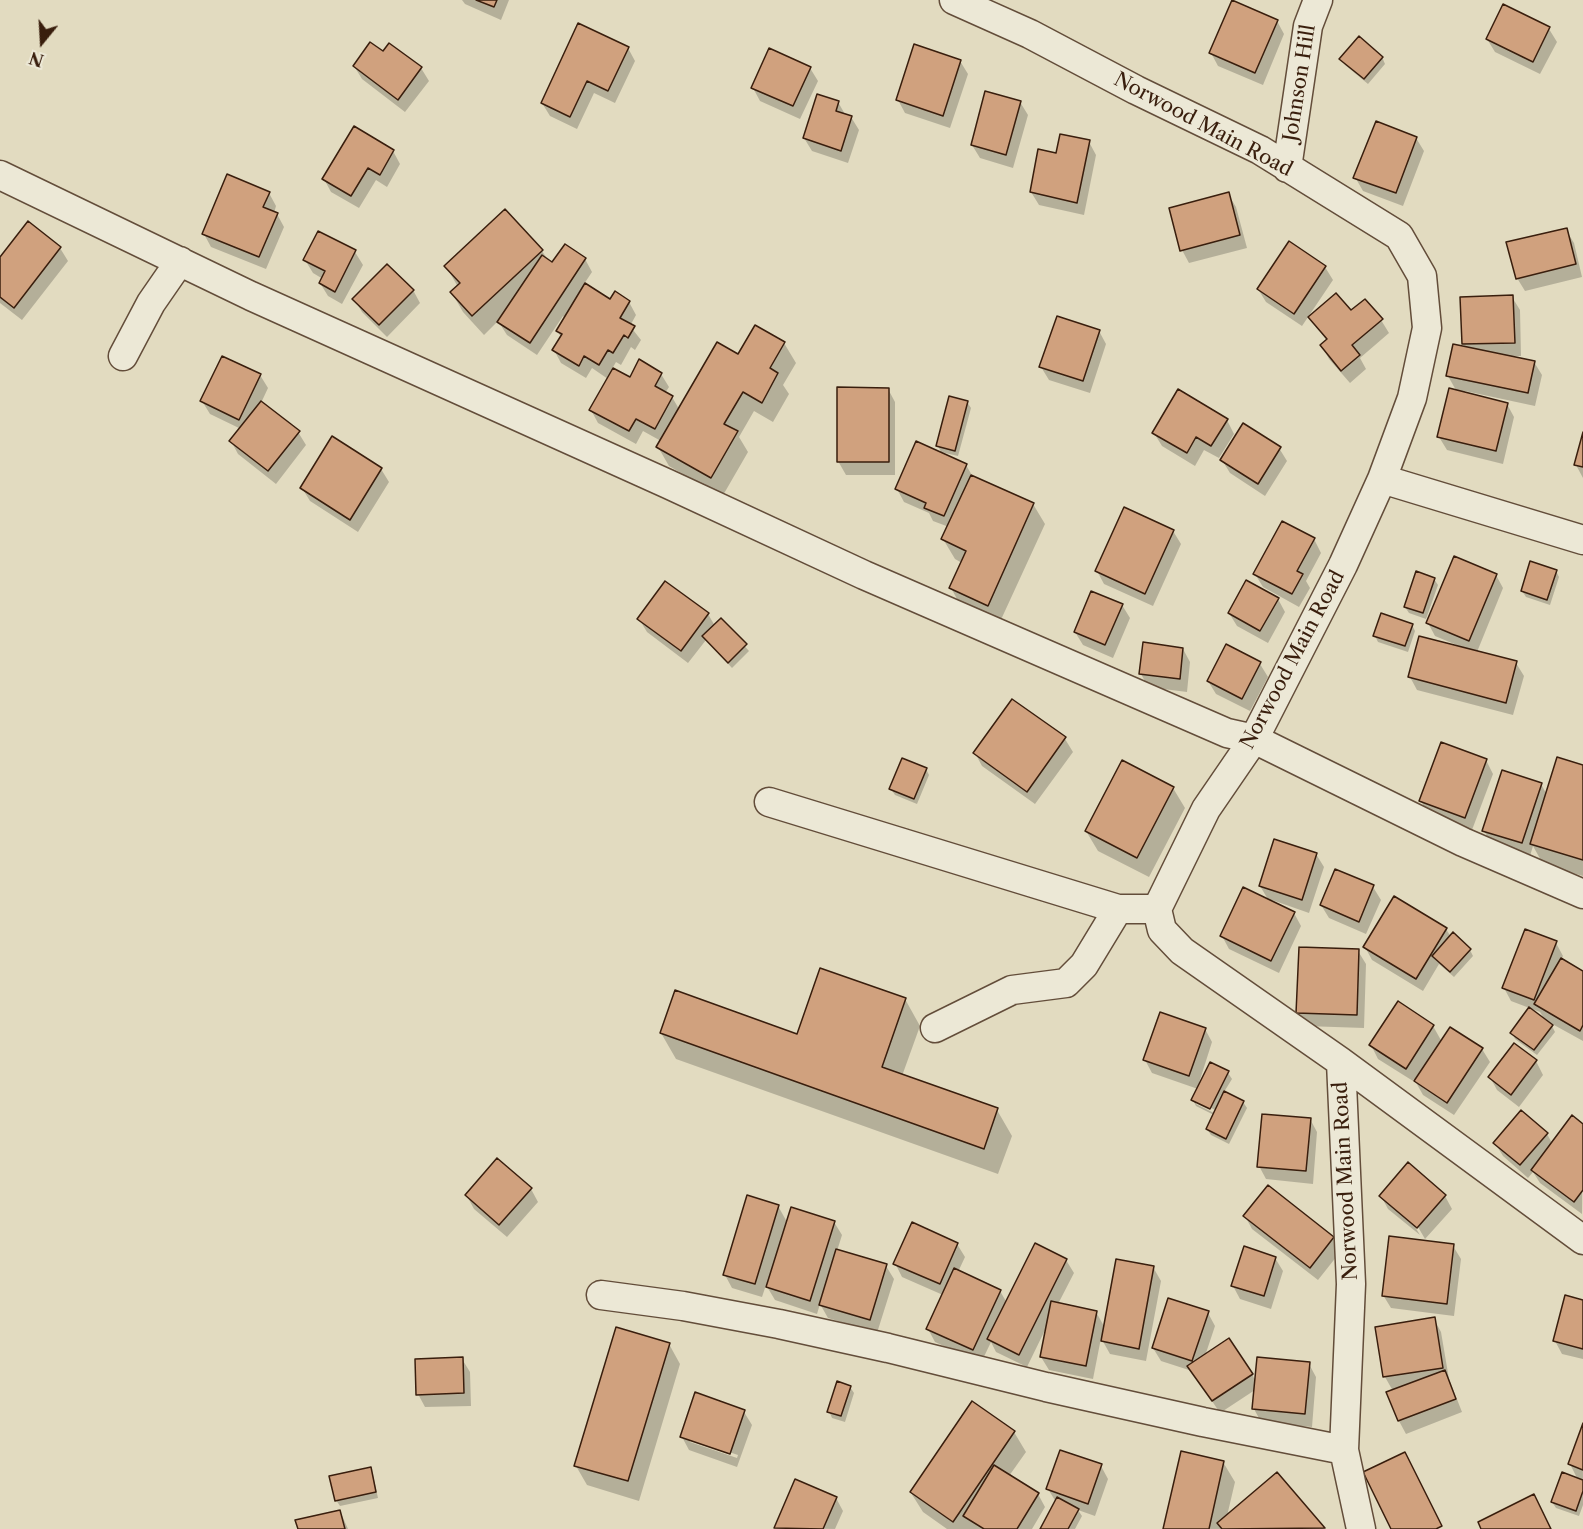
<!DOCTYPE html>
<style>
body{margin:0}
#map{position:relative;width:1583px;height:1529px;overflow:hidden;background:#e2dbc0;font-family:"Libre Caslon Text",serif}
canvas{display:block}
.north{position:absolute;left:12px;top:12px;width:60px;height:60px;-webkit-text-stroke:4px #ece8d6;paint-order:stroke;rotate:198deg;font-size:16px;font-weight:700;line-height:24px;text-align:center;color:#391e0d}
.north::after{content:'';display:block;margin:auto;width:21px;height:27px;background:#391e0d;clip-path:polygon(50% 0,100% 100%,50% 72%,0 100%)}
</style>
<div id="map">
<canvas width="1583" height="1529"></canvas>
<div class="north">N</div>
</div>
<script>
const ctx = document.querySelector('canvas').getContext('2d');
ctx.lineJoin = 'round';
function fillPath(path, color) {
  ctx.fillStyle = color;
  ctx.fill(path, 'evenodd');
}
function shape(rows) {
  const path = new Path2D();
  for (const r of rows) {
    path.moveTo(r[0], r[1]);
    for (let i = 2; i < r.length; i += 2) path.lineTo(r[i], r[i + 1]);
  }
  return path;
}
function strokePath(path, color, width, dash) {
  ctx.strokeStyle = color;
  ctx.lineWidth = width;
  ctx.lineCap = dash ? 'butt' : 'round';
  ctx.setLineDash(dash || []);
  ctx.stroke(path);
}
function write(font, color, halo, rows, align = 'center') {
  ctx.font = font + ' "Libre Caslon Text",serif';
  ctx.lineWidth = 4.5;
  ctx.setLineDash([]);
  ctx.textBaseline = 'middle';
  ctx.strokeStyle = halo;
  ctx.fillStyle = color;
  for (const [text, x, y, turn = 0] of rows) {
    ctx.save();
    ctx.translate(x, y);
    ctx.rotate((+turn || 0) * Math.PI / 180);
    ctx.textAlign = isNaN(turn) ? turn : align;
    if (halo) ctx.strokeText(text, 0, 0);
    ctx.fillText(text, 0, 0);
    ctx.restore();
  }
}
const shadow = shape([
 [462,0,509,0,501,20,465,4],
 [1277,21,1284,34,1263,85,1218,66,1211,53],
 [1549,29,1557,42,1540,74,1495,52,1487,39],
 [628,48,635,61,615,103,594,93,577,129,550,116,542,103],
 [383,53,421,68,429,81,405,112,362,79,354,66],
 [1382,57,1385,64,1368,84,1345,65,1341,59],
 [960,61,968,74,950,128,905,113,898,100],
 [810,68,818,81,800,119,760,101,753,88],
 [838,102,846,116,851,117,859,130,848,163,812,151,804,138],
 [1020,102,1028,115,1013,168,980,158,972,145],
 [1416,138,1424,151,1403,206,1363,191,1355,177],
 [1089,142,1096,155,1084,215,1039,205,1031,192,1058,154],
 [393,151,400,164,387,187,376,180,359,208,331,192,324,179],
 [269,193,276,206,274,213,277,214,284,227,266,269,211,247,204,234],
 [1228,194,1236,207,1247,248,1189,263,1182,250],
 [1566,230,1574,243,1582,277,1525,291,1517,278],
 [60,248,68,261,22,320,0,303,0,260],
 [542,251,548,260,553,264,585,259,592,272,584,284,611,301,629,302,636,315,630,326,641,340,635,350,631,347,621,365,616,362,612,369,630,379,661,374,669,387,665,393,672,397,679,409,739,356,784,343,796,363,783,385,789,394,773,422,754,411,739,437,748,452,722,497,669,466,658,447,661,441,643,431,636,444,598,423,591,410,608,379,592,368,586,378,561,363,554,350,561,337,557,331,565,318,563,316,537,355,507,335,498,321,484,335,463,312,452,293,458,287,446,266],
 [355,252,363,265,342,304,328,296,320,283,323,279,313,273,305,260],
 [1325,267,1333,280,1302,326,1266,302,1258,289],
 [413,290,420,303,387,337,362,312,354,299],
 [1512,297,1520,310,1521,356,1510,356,1534,362,1542,375,1535,406,1465,391,1464,394,1507,404,1514,417,1503,464,1447,450,1439,437,1457,392,1448,376,1465,348,1463,344,1461,298],
 [1351,312,1381,320,1389,333,1360,358,1366,369,1350,383,1329,359,1322,346,1327,341,1310,317],
 [1099,331,1106,344,1090,393,1049,380,1041,367],
 [260,375,268,388,261,403,298,432,306,445,276,484,238,454,231,441,241,429,210,414,202,401],
 [888,389,895,402,895,475,846,475,838,461],
 [967,402,971,408,958,456,941,452,938,446],
 [1227,420,1234,434,1219,458,1204,450,1195,466,1162,446,1154,433],
 [1583,437,1583,478,1576,465],
 [1279,448,1287,461,1265,496,1230,473,1222,460],
 [966,465,973,477,1033,504,1045,524,999,624,962,608,951,588,962,563,955,559,943,539,949,527,933,521,929,513,904,502,897,489],
 [381,469,389,482,358,532,310,501,302,488],
 [1173,531,1181,544,1153,606,1104,584,1097,571],
 [1314,539,1321,553,1306,581,1310,588,1299,607,1263,587,1255,574],
 [1556,571,1559,577,1550,605,1526,597,1522,591],
 [1496,575,1503,588,1477,652,1516,663,1524,676,1513,715,1417,690,1410,677,1459,646,1435,636,1428,623],
 [1434,579,1438,585,1426,619,1409,613,1405,607],
 [1278,599,1285,612,1268,643,1237,626,1229,613],
 [1122,605,1130,618,1113,658,1083,645,1075,632],
 [708,614,715,626,721,620,749,651,732,668,706,640,688,663,647,632,639,619],
 [1412,625,1415,631,1408,652,1378,642,1375,636],
 [1227,646,1260,664,1268,677,1250,711,1216,694,1208,681],
 [1183,649,1190,662,1187,692,1148,687,1141,674],
 [1013,701,1065,739,1073,752,1035,804,982,766,975,753],
 [1486,760,1493,774,1472,830,1428,814,1421,801],
 [1583,766,1583,876,1543,864,1533,846,1530,856,1492,844,1484,831,1541,784,1547,795],
 [926,769,929,775,917,804,895,795,891,789],
 [1173,788,1185,808,1149,877,1098,851,1086,831],
 [1316,854,1324,867,1309,913,1272,900,1271,902,1294,913,1301,926,1279,973,1229,949,1222,936,1269,901,1260,886],
 [1336,871,1373,887,1381,900,1366,934,1329,918,1321,905],
 [1446,929,1451,937,1470,950,1473,956,1454,977,1439,964,1423,991,1372,960,1365,947],
 [1556,943,1563,956,1561,960,1583,973,1583,1041,1545,1020,1540,1012,1511,1001,1504,988],
 [1358,951,1366,964,1364,1028,1305,1026,1298,1013],
 [905,999,920,1026,902,1076,997,1110,1012,1136,998,1174,676,1059,661,1033,798,1035],
 [1433,1026,1442,1042,1482,1049,1490,1062,1454,1115,1423,1095,1414,1079,1413,1081,1378,1059,1371,1045],
 [1552,1026,1555,1032,1537,1055,1515,1039,1512,1033],
 [1205,1029,1212,1042,1198,1086,1228,1073,1232,1079,1224,1092,1243,1102,1247,1108,1229,1144,1211,1135,1207,1129,1214,1115,1196,1106,1193,1100,1198,1089,1152,1073,1145,1060],
 [1196,1100,1217,1111,1216,1114,1196,1104],
 [1536,1061,1543,1075,1519,1107,1497,1090,1490,1077],
 [1310,1119,1317,1132,1313,1184,1266,1179,1259,1166],
 [1583,1125,1582,1214,1540,1183,1533,1172,1528,1178,1503,1156,1495,1143,1547,1134,1552,1143],
 [531,1189,538,1202,507,1237,474,1209,467,1196],
 [1381,1196,1445,1196,1452,1209,1425,1239,1414,1220,1412,1222,1420,1235,1388,1209],
 [778,1206,787,1222,834,1222,842,1235,837,1251,886,1266,894,1279,877,1333,828,1318,820,1304,817,1314,775,1300,766,1285,762,1297,732,1288,725,1275],
 [1245,1216,1333,1238,1341,1251,1318,1280,1252,1229],
 [957,1244,965,1257,958,1272,1000,1291,1007,1303,1066,1260,1074,1273,1058,1304,1096,1312,1105,1328,1153,1267,1161,1281,1146,1361,1110,1354,1101,1338,1093,1379,1049,1370,1041,1357,1046,1328,1027,1367,996,1352,991,1342,981,1363,935,1342,928,1329,943,1295,902,1277,895,1263],
 [1453,1246,1461,1259,1454,1316,1391,1308,1383,1295],
 [1275,1258,1283,1271,1271,1309,1240,1299,1233,1286],
 [1583,1301,1583,1359,1562,1354,1555,1341],
 [1208,1313,1215,1326,1205,1356,1252,1374,1256,1382,1309,1364,1316,1377,1312,1427,1261,1422,1254,1409,1255,1390,1220,1413,1192,1371,1161,1361,1153,1348],
 [1434,1319,1441,1332,1449,1379,1462,1412,1406,1434,1399,1421,1393,1391,1385,1377],
 [669,1344,680,1364,639,1501,587,1485,576,1466],
 [462,1359,470,1372,471,1406,425,1407,418,1394],
 [850,1387,854,1393,845,1422,832,1418,829,1411],
 [696,1394,744,1412,752,1425,737,1467,689,1450,682,1437],
 [690,1439,738,1455,737,1458,690,1442],
 [973,1403,1014,1432,1026,1452,1009,1476,1038,1494,1045,1507,1032,1529,947,1529,923,1512,911,1493],
 [1583,1427,1583,1505,1579,1516,1556,1508,1552,1502,1578,1480,1570,1464],
 [1223,1462,1235,1482,1227,1516,1277,1474,1324,1529,1165,1529],
 [1101,1466,1108,1479,1095,1516,1078,1510,1082,1516,1075,1529,1041,1529,1056,1502,1048,1489],
 [370,1469,373,1475,378,1498,340,1506,336,1500],
 [836,1498,843,1511,835,1529,776,1528],
 [340,1511,348,1529,299,1529]
]);
const building = shape([
 [476,0,497,0,494,7,476,0],
 [1232,0,1278,20,1255,73,1209,53,1232,0],
 [1503,4,1550,27,1533,62,1486,39,1503,4],
 [578,23,629,47,608,91,587,81,570,117,541,103,578,23],
 [1359,36,1383,57,1364,79,1339,59,1359,36],
 [370,42,383,51,389,43,422,67,398,100,353,66,370,42],
 [914,44,961,60,943,116,896,100,914,44],
 [769,48,811,67,793,106,751,88,769,48],
 [985,91,1021,101,1006,155,971,145,985,91],
 [817,94,839,101,836,111,852,116,841,151,803,138,817,94],
 [1376,121,1417,137,1396,193,1353,178,1376,121],
 [354,126,394,150,380,175,368,168,351,196,322,179,354,126],
 [1060,134,1090,140,1077,203,1030,192,1038,149,1056,153,1060,134],
 [227,174,270,192,263,207,278,213,259,257,202,234,227,174],
 [1229,192,1240,235,1180,251,1169,208,1229,192],
 [505,209,543,250,472,316,450,292,460,283,444,266,505,209],
 [28,221,61,247,14,308,0,297,0,257,28,221],
 [1567,228,1576,264,1516,279,1506,242,1567,228],
 [318,231,356,250,335,292,319,283,325,271,303,260,318,231],
 [1289,241,1326,266,1294,314,1257,289,1289,241],
 [565,244,586,258,530,343,497,322,542,255,552,262,565,244],
 [387,264,414,290,379,325,352,299,387,264],
 [585,283,610,299,615,291,630,301,620,318,635,326,628,338,624,335,613,353,608,350,599,365,584,356,579,366,552,350,562,334,556,331,585,283],
 [1336,293,1351,310,1365,299,1383,319,1352,345,1360,355,1341,371,1320,345,1327,339,1308,317,1336,293],
 [1513,295,1515,343,1462,344,1460,297,1513,295],
 [1057,316,1100,330,1083,381,1039,367,1057,316],
 [755,325,785,342,770,368,778,373,762,403,743,392,724,424,738,431,711,478,656,447,717,342,738,354,755,325],
 [1453,344,1535,361,1528,393,1446,376,1453,344],
 [222,356,261,374,239,420,200,401,222,356],
 [639,359,662,373,655,386,673,396,655,429,636,419,629,431,589,410,613,368,630,377,639,359],
 [837,387,889,388,889,462,837,462,837,387],
 [1449,388,1508,403,1496,451,1437,437,1449,388],
 [1178,389,1228,419,1211,446,1196,437,1187,453,1152,433,1178,389],
 [949,396,968,401,955,451,936,446,949,396],
 [261,401,300,431,268,471,229,441,261,401],
 [1243,423,1281,447,1258,484,1220,460,1243,423],
 [1583,432,1583,467,1574,465,1583,432],
 [332,436,382,468,350,520,300,488,332,436],
 [916,441,967,464,944,516,924,508,926,503,895,489,916,441],
 [971,475,1034,503,988,606,949,588,966,551,941,539,971,475],
 [1124,507,1174,530,1145,594,1095,571,1124,507],
 [1282,521,1315,538,1297,571,1303,574,1292,594,1253,574,1282,521],
 [1454,556,1497,574,1469,641,1426,623,1454,556],
 [1530,561,1557,570,1547,600,1521,591,1530,561],
 [1416,571,1435,578,1423,613,1404,607,1416,571],
 [1246,580,1279,598,1260,631,1228,613,1246,580],
 [665,581,709,613,681,651,637,619,665,581],
 [1091,591,1123,604,1105,645,1074,632,1091,591],
 [1381,613,1413,624,1405,646,1373,636,1381,613],
 [721,618,747,644,728,663,702,636,721,618],
 [1419,636,1517,661,1506,703,1408,677,1419,636],
 [1143,642,1183,648,1180,679,1139,674,1143,642],
 [1226,644,1261,662,1242,699,1207,681,1226,644],
 [1012,699,1066,737,1027,792,973,753,1012,699],
 [1441,742,1487,759,1465,818,1419,801,1441,742],
 [1557,757,1583,765,1583,860,1530,844,1557,757],
 [902,758,927,768,914,799,889,789,902,758],
 [1122,760,1174,787,1137,858,1085,831,1122,760],
 [1502,770,1542,783,1522,843,1482,831,1502,770],
 [1274,839,1317,853,1302,900,1259,886,1274,839],
 [1335,869,1374,885,1359,922,1320,905,1335,869],
 [1243,887,1295,912,1271,961,1220,936,1243,887],
 [1394,896,1447,928,1416,979,1363,947,1394,896],
 [1525,929,1557,941,1534,1000,1502,988,1525,929],
 [1453,932,1471,949,1450,972,1432,956,1453,932],
 [1299,947,1359,949,1357,1015,1296,1013,1299,947],
 [1561,958,1583,971,1583,1025,1580,1031,1534,1004,1561,958],
 [820,968,906,998,882,1067,998,1108,984,1149,660,1033,675,990,797,1034,820,968],
 [1398,1001,1434,1025,1406,1069,1369,1045,1398,1001],
 [1529,1007,1553,1025,1534,1050,1510,1033,1529,1007],
 [1160,1012,1206,1028,1189,1076,1143,1060,1160,1012],
 [1450,1027,1483,1048,1447,1103,1414,1081,1450,1027],
 [1514,1043,1537,1060,1511,1095,1488,1077,1514,1043],
 [1210,1062,1229,1071,1210,1109,1191,1100,1210,1062],
 [1224,1091,1244,1101,1226,1139,1206,1129,1224,1091],
 [1521,1110,1548,1133,1520,1165,1493,1143,1521,1110],
 [1262,1114,1311,1118,1306,1171,1257,1167,1262,1114],
 [1572,1115,1583,1124,1583,1190,1574,1202,1531,1170,1572,1115],
 [497,1158,532,1188,499,1225,465,1195,497,1158],
 [1408,1162,1446,1195,1417,1228,1379,1196,1408,1162],
 [1268,1185,1334,1237,1310,1268,1243,1216,1268,1185],
 [747,1195,779,1205,755,1284,723,1275,747,1195],
 [791,1207,835,1221,810,1301,766,1287,791,1207],
 [912,1222,958,1243,940,1284,893,1264,912,1222],
 [1389,1236,1454,1244,1447,1304,1382,1296,1389,1236],
 [1035,1243,1067,1259,1019,1355,987,1339,1035,1243],
 [1244,1246,1276,1257,1264,1296,1231,1286,1244,1246],
 [836,1249,887,1264,870,1320,819,1305,836,1249],
 [1116,1259,1154,1266,1139,1349,1101,1341,1116,1259],
 [954,1268,1001,1290,973,1350,926,1329,954,1268],
 [1565,1295,1583,1300,1583,1349,1553,1341,1565,1295],
 [1168,1298,1209,1311,1192,1361,1152,1348,1168,1298],
 [1051,1301,1097,1311,1086,1366,1040,1357,1051,1301],
 [1435,1317,1443,1368,1383,1377,1375,1327,1435,1317],
 [616,1327,670,1343,628,1481,574,1466,616,1327],
 [1229,1338,1253,1374,1212,1401,1187,1366,1229,1338],
 [463,1357,464,1393,416,1395,415,1359,463,1357],
 [1257,1357,1310,1362,1305,1414,1252,1409,1257,1357],
 [1445,1370,1456,1399,1398,1421,1386,1392,1445,1370],
 [837,1381,851,1386,841,1416,827,1412,837,1381],
 [695,1392,745,1410,730,1454,680,1437,695,1392],
 [972,1401,1015,1431,953,1522,910,1492,972,1401],
 [1583,1423,1583,1470,1568,1464,1583,1423],
 [1060,1450,1102,1464,1088,1504,1046,1489,1060,1450],
 [1181,1451,1224,1461,1209,1529,1163,1529,1181,1451],
 [1405,1452,1442,1526,1436,1529,1391,1529,1363,1472,1405,1452],
 [994,1465,1039,1493,1017,1529,984,1529,963,1516,994,1465],
 [371,1467,376,1492,335,1501,329,1476,371,1467],
 [1277,1472,1325,1528,1222,1529,1217,1523,1277,1472],
 [1562,1472,1583,1480,1583,1491,1576,1511,1551,1502,1562,1472],
 [795,1479,837,1497,823,1529,774,1528,795,1479],
 [1534,1494,1551,1529,1481,1529,1478,1522,1534,1494],
 [1057,1497,1079,1509,1068,1529,1040,1529,1057,1497],
 [340,1510,345,1529,298,1529,295,1520,340,1510]
]);
const street = shape([
 [954,0,1030,34,1136,90,1260,150,1399,236,1422,276,1427,328,1412,398,1382,479,1343,565,1254,739,1206,809,1157,909,1162,930,1182,951,1341,1062,1351,1284,1344,1450,1361,1529],
 [1287,168,1308,26,1318,0],
 [0,175,251,296,668,484,864,575,1227,733,1254,739,1463,842,1583,894],
 [123,356,151,303,180,261],
 [1382,479,1583,540],
 [769,802,1118,909,1157,909],
 [935,1028,1012,990,1066,983,1084,965,1118,909],
 [1341,1062,1583,1240],
 [601,1295,683,1306,779,1324,888,1348,1046,1387,1203,1422,1344,1450]
]);
const streetNames = [
 ["Johnson Hill",1300,83,-81],
 ["Norwood Main Road",1203,125,28],
 ["Norwood Main Road",1293,660,-62],
 ["Norwood Main Road",1346,1181,-93]
];
fillPath(shadow, '#0003');
fillPath(building, '#d0a17e');
strokePath(building, '#391e0d', 1.5);
strokePath(street, '#634d3a', 31);
strokePath(street, '#ece8d6', 28);
write('20px', '#391e0d', '#ece8d6', streetNames);
</script>
